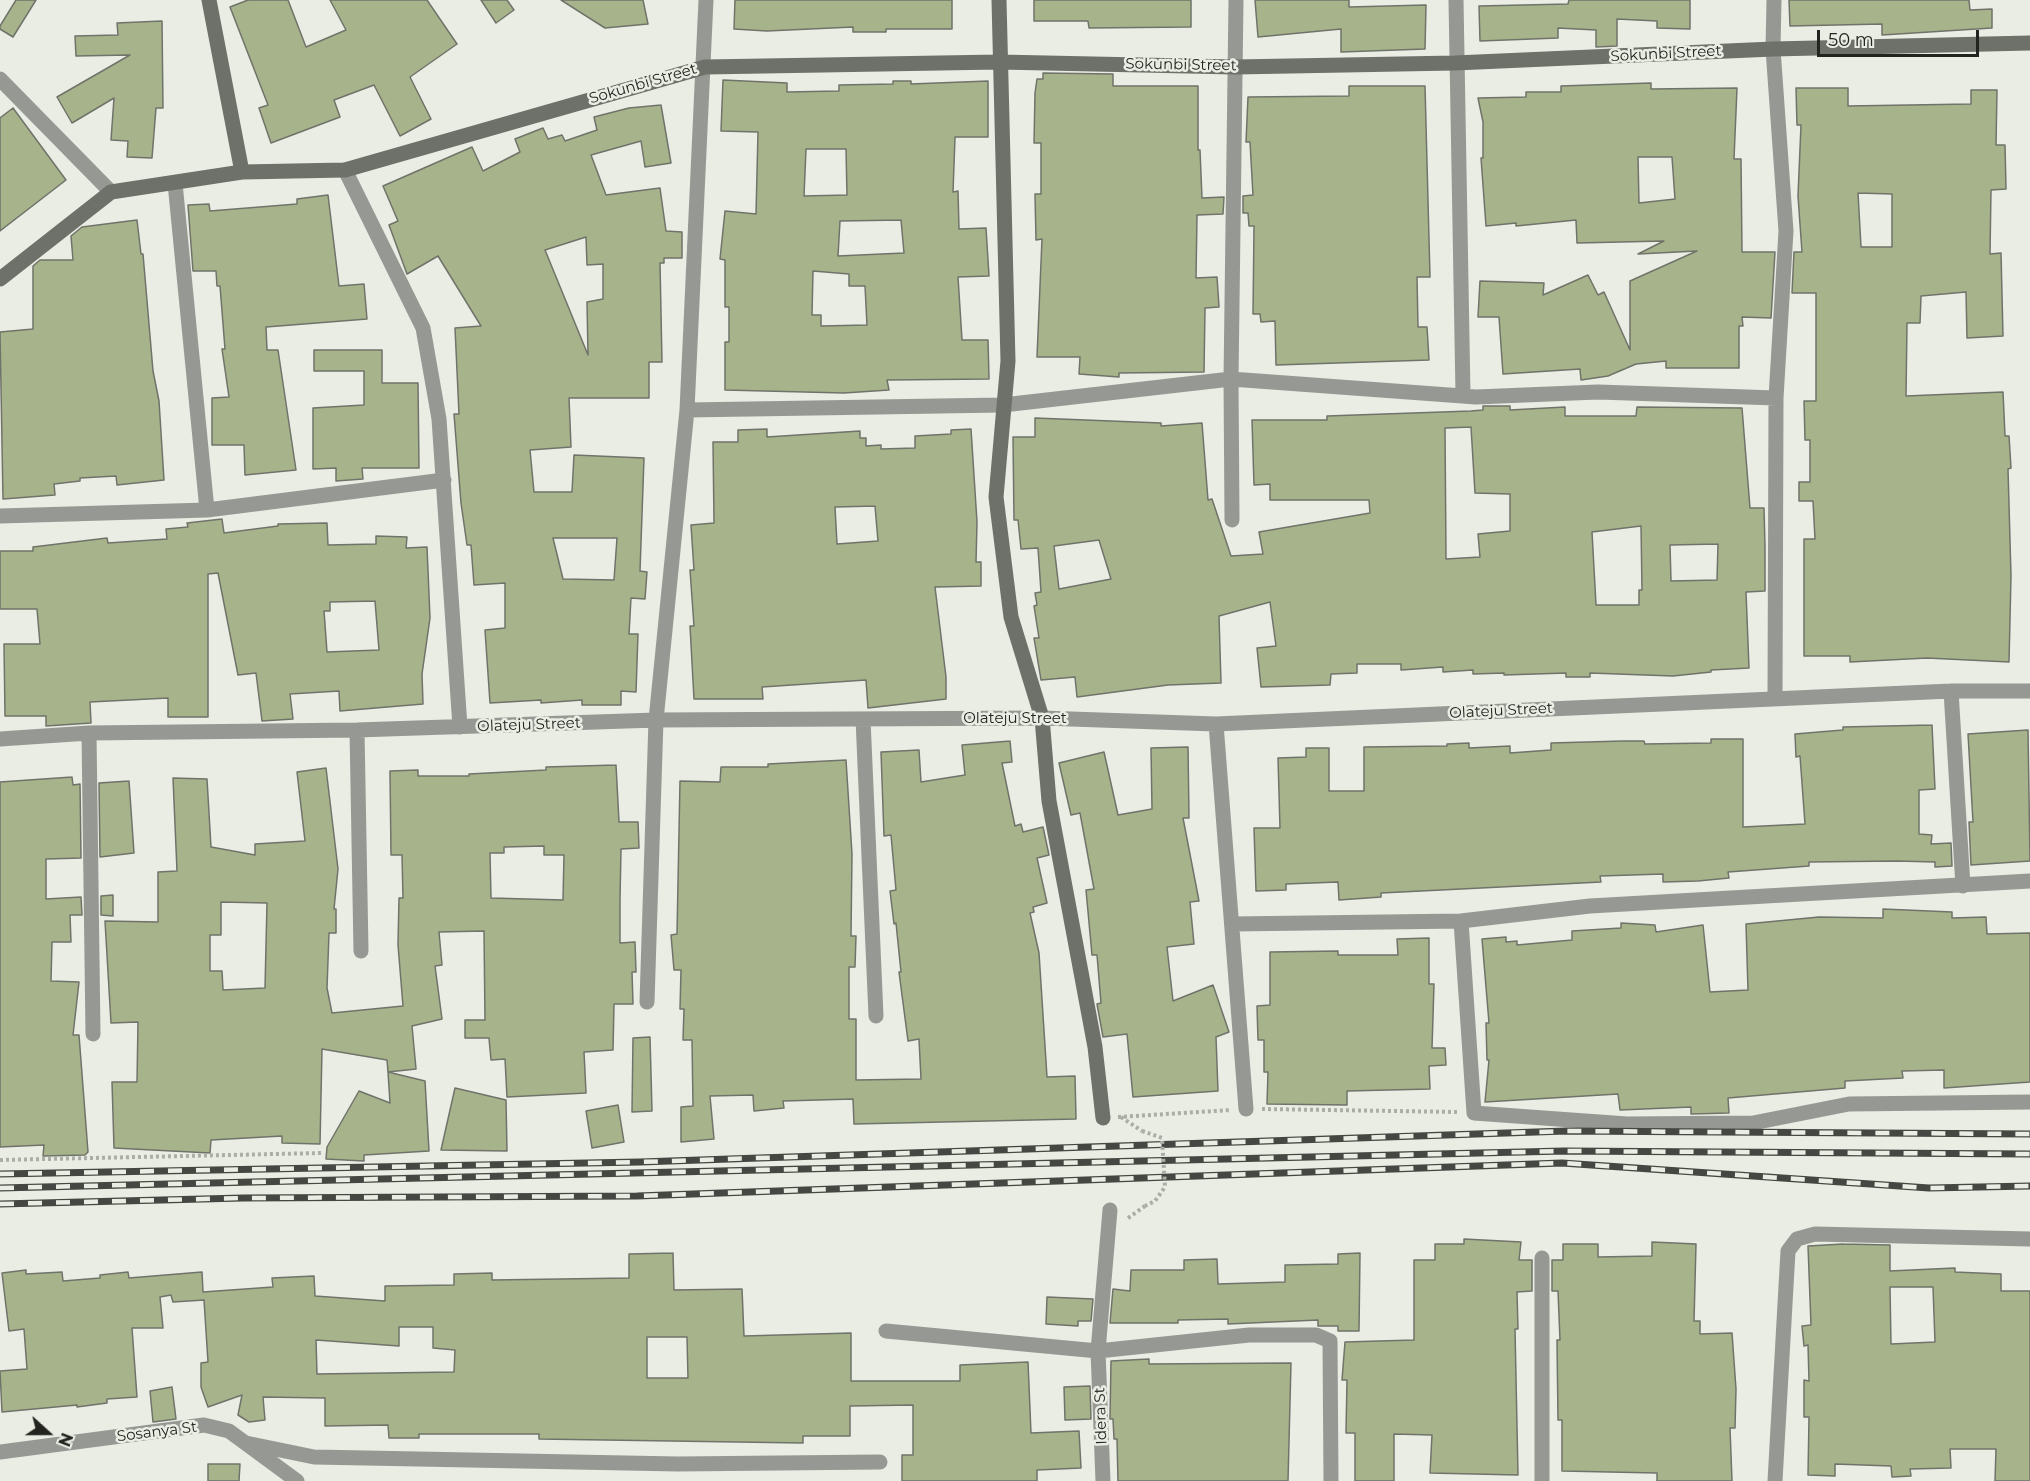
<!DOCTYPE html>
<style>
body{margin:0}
#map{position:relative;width:2030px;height:1481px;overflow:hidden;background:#e9ede3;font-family:Montserrat,sans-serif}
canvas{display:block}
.north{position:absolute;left:18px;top:1403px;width:60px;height:60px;-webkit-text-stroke:4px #e9ede3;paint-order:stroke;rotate:111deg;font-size:16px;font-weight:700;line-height:24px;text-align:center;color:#232420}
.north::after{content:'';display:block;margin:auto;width:21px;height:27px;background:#232420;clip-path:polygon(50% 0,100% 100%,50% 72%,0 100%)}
.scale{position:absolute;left:1817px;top:30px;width:162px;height:27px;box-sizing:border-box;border:3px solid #232420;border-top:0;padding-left:8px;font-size:18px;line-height:21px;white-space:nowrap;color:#232420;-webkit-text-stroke:4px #e9ede3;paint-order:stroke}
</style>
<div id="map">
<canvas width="2030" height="1481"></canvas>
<div class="north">N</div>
<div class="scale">50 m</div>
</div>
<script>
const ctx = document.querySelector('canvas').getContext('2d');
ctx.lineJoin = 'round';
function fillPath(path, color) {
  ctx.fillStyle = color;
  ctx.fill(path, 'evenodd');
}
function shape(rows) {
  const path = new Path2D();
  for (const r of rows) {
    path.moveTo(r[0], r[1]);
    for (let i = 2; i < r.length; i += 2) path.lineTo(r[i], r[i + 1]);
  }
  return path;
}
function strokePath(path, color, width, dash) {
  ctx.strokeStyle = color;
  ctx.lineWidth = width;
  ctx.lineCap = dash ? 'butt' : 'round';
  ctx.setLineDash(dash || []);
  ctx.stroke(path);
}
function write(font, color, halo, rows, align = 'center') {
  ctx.font = font + ' Montserrat,sans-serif';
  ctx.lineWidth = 5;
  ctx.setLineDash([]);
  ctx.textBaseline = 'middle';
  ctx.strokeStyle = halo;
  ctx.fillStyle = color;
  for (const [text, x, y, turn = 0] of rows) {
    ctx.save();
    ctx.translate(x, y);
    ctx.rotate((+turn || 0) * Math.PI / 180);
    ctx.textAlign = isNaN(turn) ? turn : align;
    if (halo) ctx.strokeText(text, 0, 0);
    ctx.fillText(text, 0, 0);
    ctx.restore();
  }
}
const building = shape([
 [16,0,36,0,13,37,0,29,0,26,16,0],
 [248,0,288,0,306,47,346,30,330,0,427,0,457,44,410,77,431,119,400,136,374,85,334,100,340,117,271,143,259,108,268,105,230,7,248,0],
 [481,0,507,0,514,10,496,23,481,0],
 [561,0,643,0,648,24,605,28,561,0],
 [735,0,952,0,952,29,886,29,886,32,853,32,853,27,767,31,734,29,735,0],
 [1034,0,1191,0,1191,27,1089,28,1088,21,1034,21,1034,0],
 [1255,0,1349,0,1349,7,1426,5,1425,49,1341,52,1341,29,1258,37,1255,0],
 [1569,0,1690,0,1690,29,1657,28,1657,21,1617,19,1617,46,1596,47,1596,30,1558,28,1558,38,1480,41,1479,6,1568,4,1569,0],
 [1789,0,1969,0,1970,10,1992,9,1992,28,1882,35,1882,24,1790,26,1789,0],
 [162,21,163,108,156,108,152,158,127,157,128,141,111,140,114,98,72,123,57,97,130,55,76,56,75,36,118,35,117,23,162,21],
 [1043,73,1113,74,1113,86,1198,86,1198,150,1200,150,1202,198,1224,197,1223,214,1197,215,1196,278,1217,277,1219,307,1205,308,1204,372,1119,373,1119,377,1079,374,1080,357,1037,357,1042,239,1036,240,1035,194,1041,194,1041,143,1034,143,1035,93,1037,79,1043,79,1043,73],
 [723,80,787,83,787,92,839,91,839,85,893,84,893,81,911,81,911,84,988,81,988,137,955,137,953,192,958,191,959,229,986,228,989,276,958,277,962,340,988,340,989,379,887,380,889,390,844,393,725,390,725,342,729,342,729,307,725,307,725,260,720,259,725,211,756,214,758,132,721,131,723,80],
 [806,149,846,149,847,195,804,196,806,149],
 [901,220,904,253,838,256,840,221,901,220],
 [813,271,849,274,849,286,865,286,867,325,821,326,821,315,812,315,813,271],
 [1651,83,1651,89,1737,88,1734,159,1741,159,1742,252,1775,252,1771,318,1742,317,1743,326,1739,326,1739,368,1666,368,1666,361,1636,364,1608,376,1581,380,1580,369,1503,374,1499,317,1478,317,1480,281,1544,283,1543,295,1588,275,1598,295,1604,292,1630,350,1630,281,1697,251,1638,254,1664,241,1577,243,1576,220,1516,226,1516,223,1486,226,1481,158,1483,158,1483,122,1478,98,1526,97,1526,92,1561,92,1561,86,1651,83],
 [1638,157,1672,157,1675,199,1639,203,1638,157],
 [1349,86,1425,86,1430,277,1417,277,1418,327,1427,327,1429,360,1276,365,1275,321,1261,322,1260,314,1253,314,1254,226,1249,226,1248,213,1243,213,1243,196,1253,195,1250,142,1246,142,1248,97,1349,96,1349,86],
 [1796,88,1848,88,1848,106,1971,104,1971,90,1997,90,1996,145,2005,145,2006,189,1991,190,1990,254,2001,253,2003,336,1967,338,1966,292,1921,296,1920,323,1907,323,1906,396,2003,392,2005,436,2009,436,2011,468,2008,469,2011,576,2009,662,1927,658,1850,662,1850,656,1804,656,1804,539,1815,539,1813,501,1799,501,1799,482,1810,482,1810,440,1805,440,1804,401,1816,401,1816,293,1792,293,1794,252,1802,252,1798,196,1801,125,1797,125,1796,88],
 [1858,193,1892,194,1892,247,1861,247,1858,193],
 [661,105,671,163,645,167,641,141,591,155,606,195,660,188,666,231,682,232,682,258,664,258,664,263,660,263,662,362,649,362,649,398,569,398,571,447,530,450,534,492,572,492,574,455,644,458,640,571,647,572,645,599,631,598,629,634,638,634,636,692,621,691,621,705,582,705,582,700,541,703,541,700,490,703,485,630,505,628,505,583,474,585,471,545,467,545,461,503,454,414,459,414,455,328,481,326,438,256,407,274,389,225,398,221,383,186,472,147,483,171,520,152,515,139,543,128,548,139,562,135,565,141,597,130,594,117,629,108,661,105],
 [586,237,587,265,603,264,603,299,587,302,588,355,545,250,586,237],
 [553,538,617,538,614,580,563,579,553,538],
 [13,108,66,180,0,231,0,118,13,108],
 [328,195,339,286,364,284,367,319,266,327,267,350,278,350,296,470,245,475,244,445,212,445,212,398,229,397,222,349,225,349,220,286,217,286,216,271,193,271,188,205,209,204,210,211,297,204,297,199,328,195],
 [137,220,141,254,143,254,153,371,159,401,164,480,117,485,116,476,80,478,80,481,54,484,55,495,3,499,0,332,33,329,33,266,40,260,73,260,71,236,82,227,137,220],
 [314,350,382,350,382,383,418,383,419,468,362,468,363,479,336,481,336,468,313,469,313,408,364,405,364,371,314,371,314,350],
 [1483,406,1510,406,1510,410,1565,407,1565,416,1636,416,1637,407,1742,408,1750,508,1764,508,1765,547,1765,591,1746,592,1749,668,1711,670,1711,672,1673,676,1590,673,1590,677,1566,677,1566,673,1504,675,1504,673,1473,674,1473,670,1443,672,1443,667,1401,670,1401,664,1357,664,1357,673,1331,674,1330,685,1261,687,1257,648,1276,646,1270,602,1219,616,1221,683,1168,685,1077,697,1075,677,1041,680,1034,638,1039,638,1034,606,1037,605,1035,593,1041,592,1038,548,1021,549,1018,520,1014,520,1013,437,1035,437,1035,418,1161,423,1161,426,1202,423,1208,500,1212,499,1231,556,1263,554,1259,532,1370,513,1369,500,1270,500,1270,484,1254,485,1252,420,1327,420,1327,416,1471,411,1483,410,1483,406],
 [1471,427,1475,493,1510,494,1510,531,1478,534,1480,557,1446,559,1445,428,1471,427],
 [1641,526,1642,590,1639,590,1639,605,1596,605,1592,532,1641,526],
 [1099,540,1111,579,1059,589,1054,546,1099,540],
 [1718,544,1717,580,1671,581,1670,545,1718,544],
 [767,429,767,437,860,431,860,438,866,438,866,446,881,445,881,449,915,448,915,436,951,434,951,430,971,429,977,522,976,562,981,562,981,586,935,587,946,677,946,699,868,708,866,680,762,687,763,699,694,699,690,626,694,626,690,570,694,570,691,525,714,523,713,442,738,442,738,430,767,429],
 [875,506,878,541,837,544,835,507,875,506],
 [222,519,224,533,278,526,278,524,327,523,328,545,376,544,376,536,407,537,406,548,427,547,430,618,422,674,423,704,340,711,339,691,290,694,293,719,262,721,256,673,238,675,218,573,208,574,208,717,168,717,168,698,90,702,91,723,46,726,46,716,5,716,4,644,40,644,37,609,0,609,0,551,33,551,33,547,107,538,108,543,167,539,166,529,188,527,187,523,222,519],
 [375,601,379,650,327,652,324,611,330,611,330,602,375,601],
 [1932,725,1935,789,1919,790,1919,834,1932,835,1931,844,1951,843,1952,866,1935,867,1935,862,1897,861,1809,862,1809,866,1728,872,1729,878,1698,881,1663,882,1663,874,1600,876,1601,882,1381,893,1381,897,1339,900,1338,882,1286,884,1286,890,1256,891,1254,828,1280,828,1278,758,1306,757,1306,748,1329,748,1329,791,1364,791,1364,747,1447,746,1447,744,1469,743,1469,748,1510,746,1510,753,1551,750,1551,743,1623,741,1644,741,1645,744,1711,743,1711,739,1743,739,1743,827,1805,824,1800,756,1796,757,1795,734,1843,730,1843,727,1932,725],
 [2028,730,2030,861,1971,865,1969,822,1973,822,1968,734,2028,730],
 [1010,741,1012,762,1002,763,1015,826,1021,824,1023,832,1043,827,1049,855,1037,858,1047,903,1033,907,1034,912,1030,913,1039,953,1047,1077,1075,1076,1076,1119,854,1124,853,1099,783,1101,784,1108,754,1111,753,1095,710,1096,714,1139,681,1142,681,1107,693,1106,692,1040,683,1040,684,1009,680,1009,681,970,674,970,671,935,677,934,680,781,720,782,721,767,768,767,768,764,846,760,852,854,851,936,856,936,855,967,849,967,849,1019,856,1019,856,1080,921,1079,919,1039,908,1041,899,972,901,972,896,923,894,924,890,891,896,890,891,835,884,836,881,752,919,750,921,782,965,775,962,745,1010,741],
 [1188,747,1189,818,1183,818,1199,901,1190,902,1194,944,1167,947,1173,1001,1213,985,1229,1032,1216,1037,1218,1091,1133,1097,1127,1034,1103,1037,1097,1004,1101,1003,1097,955,1092,955,1086,890,1094,889,1080,813,1071,815,1059,763,1104,752,1118,815,1152,809,1151,748,1188,747],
 [616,765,619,822,638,822,639,848,621,849,620,899,620,943,635,942,636,972,632,972,633,1004,614,1004,613,1050,584,1052,586,1093,507,1097,505,1059,491,1060,489,1038,465,1038,465,1020,485,1020,484,931,439,932,442,965,435,966,442,1019,412,1026,416,1069,388,1072,387,1060,322,1049,320,1144,282,1143,282,1136,211,1140,210,1153,114,1148,112,1082,137,1082,138,1022,111,1023,105,921,158,922,158,872,177,871,173,778,207,779,211,847,255,855,255,844,305,841,297,772,326,768,338,869,334,909,336,909,336,933,329,933,327,988,332,1013,403,1006,398,945,399,898,403,898,402,855,391,855,390,771,418,770,418,776,469,776,469,774,546,770,546,767,616,765],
 [544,846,544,855,564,855,563,900,491,898,490,853,504,853,504,847,544,846],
 [221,902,267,903,265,988,223,990,222,971,210,971,210,935,221,935,221,902],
 [72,777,73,785,80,784,81,858,46,859,46,899,81,897,82,915,70,915,71,942,52,942,51,981,79,982,73,1035,79,1035,88,1152,85,1155,43,1156,44,1145,0,1147,0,782,72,777],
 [129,781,134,853,100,857,99,783,129,781],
 [113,895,113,916,101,915,101,896,113,895],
 [1883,909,1952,912,1952,918,1986,917,1987,934,2030,933,2030,1082,1944,1088,1944,1070,1902,1071,1903,1078,1845,1081,1845,1088,1728,1098,1729,1113,1691,1114,1691,1107,1620,1110,1618,1094,1485,1102,1489,1060,1487,1060,1486,1023,1489,1023,1482,939,1506,937,1506,942,1517,941,1517,945,1572,940,1572,931,1621,928,1621,923,1655,925,1656,932,1703,925,1710,992,1748,990,1746,924,1819,917,1883,918,1883,909],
 [1429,938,1429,984,1434,984,1432,1048,1445,1048,1446,1065,1429,1066,1430,1089,1347,1091,1347,1105,1267,1104,1268,1072,1264,1072,1264,1040,1258,1040,1257,1006,1270,1005,1270,952,1338,951,1338,955,1398,955,1397,939,1429,938],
 [650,1037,652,1111,632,1112,633,1038,650,1037],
 [388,1072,425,1081,429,1151,364,1155,364,1161,326,1159,327,1147,359,1091,390,1103,388,1072],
 [455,1088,506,1100,507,1151,441,1150,455,1088],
 [618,1105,624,1142,592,1148,586,1111,618,1105],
 [1464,1239,1521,1242,1519,1260,1532,1260,1532,1291,1517,1292,1518,1329,1515,1329,1518,1475,1430,1473,1432,1435,1394,1434,1394,1481,1355,1481,1355,1433,1346,1433,1347,1380,1342,1380,1345,1342,1414,1340,1414,1260,1435,1260,1435,1244,1464,1244,1464,1239],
 [1652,1242,1696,1244,1694,1321,1700,1321,1700,1334,1732,1333,1736,1389,1735,1428,1730,1428,1732,1481,1657,1481,1657,1473,1562,1471,1562,1420,1558,1420,1557,1340,1560,1340,1558,1291,1552,1291,1552,1260,1563,1260,1563,1244,1598,1244,1598,1257,1652,1256,1652,1242],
 [1843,1244,1890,1245,1890,1271,1955,1268,1955,1272,2001,1274,2001,1291,2030,1291,2030,1481,1995,1481,1996,1449,1950,1449,1951,1468,1910,1469,1911,1476,1892,1477,1891,1466,1835,1464,1835,1476,1808,1475,1809,1417,1804,1417,1804,1380,1809,1381,1808,1345,1804,1346,1802,1326,1811,1325,1808,1246,1843,1244],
 [1890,1287,1933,1287,1935,1342,1891,1344,1890,1287],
 [673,1253,674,1290,742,1289,744,1336,851,1333,851,1381,960,1381,960,1365,1028,1362,1031,1433,1079,1431,1081,1468,1037,1470,1037,1481,902,1481,902,1455,913,1455,913,1405,850,1406,850,1436,803,1436,803,1443,539,1439,539,1434,419,1434,419,1438,389,1438,388,1425,325,1426,325,1398,263,1397,265,1420,249,1422,238,1415,242,1395,208,1407,201,1387,201,1363,208,1362,204,1300,173,1302,171,1295,160,1297,163,1328,132,1328,137,1397,107,1399,107,1403,77,1407,77,1405,2,1412,0,1371,27,1369,24,1329,9,1331,2,1273,26,1270,26,1274,62,1272,63,1281,100,1278,100,1275,128,1272,129,1278,202,1272,203,1292,273,1287,272,1278,314,1276,315,1296,385,1301,385,1286,454,1285,454,1274,492,1273,492,1280,629,1278,629,1254,673,1253],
 [399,1327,433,1327,433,1348,455,1350,454,1372,317,1374,316,1340,399,1346,399,1327],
 [647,1337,687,1337,688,1378,647,1378,647,1337],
 [1360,1253,1359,1331,1338,1331,1338,1326,1318,1326,1318,1320,1228,1324,1228,1319,1178,1320,1178,1323,1110,1323,1113,1289,1130,1291,1131,1270,1184,1270,1184,1260,1217,1259,1218,1284,1285,1282,1285,1265,1338,1264,1338,1254,1360,1253],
 [1047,1297,1093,1299,1091,1321,1078,1321,1078,1326,1046,1324,1047,1297],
 [1149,1359,1149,1364,1291,1363,1288,1481,1118,1481,1117,1439,1114,1439,1113,1419,1110,1419,1111,1361,1149,1359],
 [1090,1386,1091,1419,1065,1420,1064,1387,1090,1386],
 [172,1387,176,1419,153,1422,150,1391,172,1387],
 [208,1464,240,1464,239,1481,208,1481,208,1464]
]);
const path = shape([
 [1262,1109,1459,1112],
 [1118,1117,1231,1110],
 [1121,1117,1142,1131],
 [0,1160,321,1153],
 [1128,1218,1145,1206]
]);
const street = shape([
 [1456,0,1463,395],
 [1774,0,1773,49,1786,231,1776,398,1775,699],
 [0,79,111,192],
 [345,170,423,328,439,419,460,727],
 [175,183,207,510],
 [687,410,1003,405,1231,379,1476,397,1598,392,1776,398],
 [0,516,207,510,444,480],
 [1232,520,1231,379,1236,0],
 [1951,691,1963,886],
 [863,719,876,1016],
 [1216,724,1246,1109],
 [357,730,361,951],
 [89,733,93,1034],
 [0,739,89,733,357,730,656,720,1042,718,1216,724,1951,691,2030,691],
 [1461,921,1474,1113,1627,1124,1753,1123,1849,1104,2030,1102],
 [1232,924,1461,921,1590,906,2030,881],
 [647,1002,656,720,687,410,706,0],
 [1542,1258,1542,1481],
 [886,1331,1098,1351,1249,1335,1316,1335,1330,1341,1331,1481],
 [246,1443,314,1457,678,1464,880,1462],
 [0,1452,204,1425,229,1431,297,1481],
 [1103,1481,1098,1351,1110,1210],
 [1775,1481,1788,1251,1797,1239,1815,1234,2030,1239]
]);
const secondary = shape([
 [209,0,242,172],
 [999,0,1008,361,996,497,1011,617,1042,718,1049,801,1095,1047,1103,1118],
 [0,279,111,192,242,172,345,170,705,67,999,62,1235,67,1455,63,1773,49,2030,43]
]);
const rail = shape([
 [0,1174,640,1162,1566,1131,2030,1134],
 [0,1188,1564,1151,2030,1154],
 [0,1204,243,1198,637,1196,1562,1163,1929,1188,2030,1186]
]);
const pathBridge = shape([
 [1142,1131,1162,1138,1165,1187,1155,1201,1145,1206]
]);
const streetNames = [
 ["Sokunbi Street",1666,54,-3],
 ["Sokunbi Street",1181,65,1],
 ["Sokunbi Street",643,84,-16],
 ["Olateju Street",1501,711,-3],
 ["Olateju Street",1015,719],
 ["Olateju Street",529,725,-2],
 ["Idera St",1101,1416,-92],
 ["Sosanya St",157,1432,-7]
];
fillPath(building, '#a7b48b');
strokePath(building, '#70736a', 1.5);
strokePath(path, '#abaea6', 4, [3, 3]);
strokePath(street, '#969894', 15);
strokePath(secondary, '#6e706a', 15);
strokePath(rail, '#454742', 7);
strokePath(rail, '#e9ede3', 4.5, [14]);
strokePath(pathBridge, '#abaea6', 4, [3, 3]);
write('15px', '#232420', '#e9ede3', streetNames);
</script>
